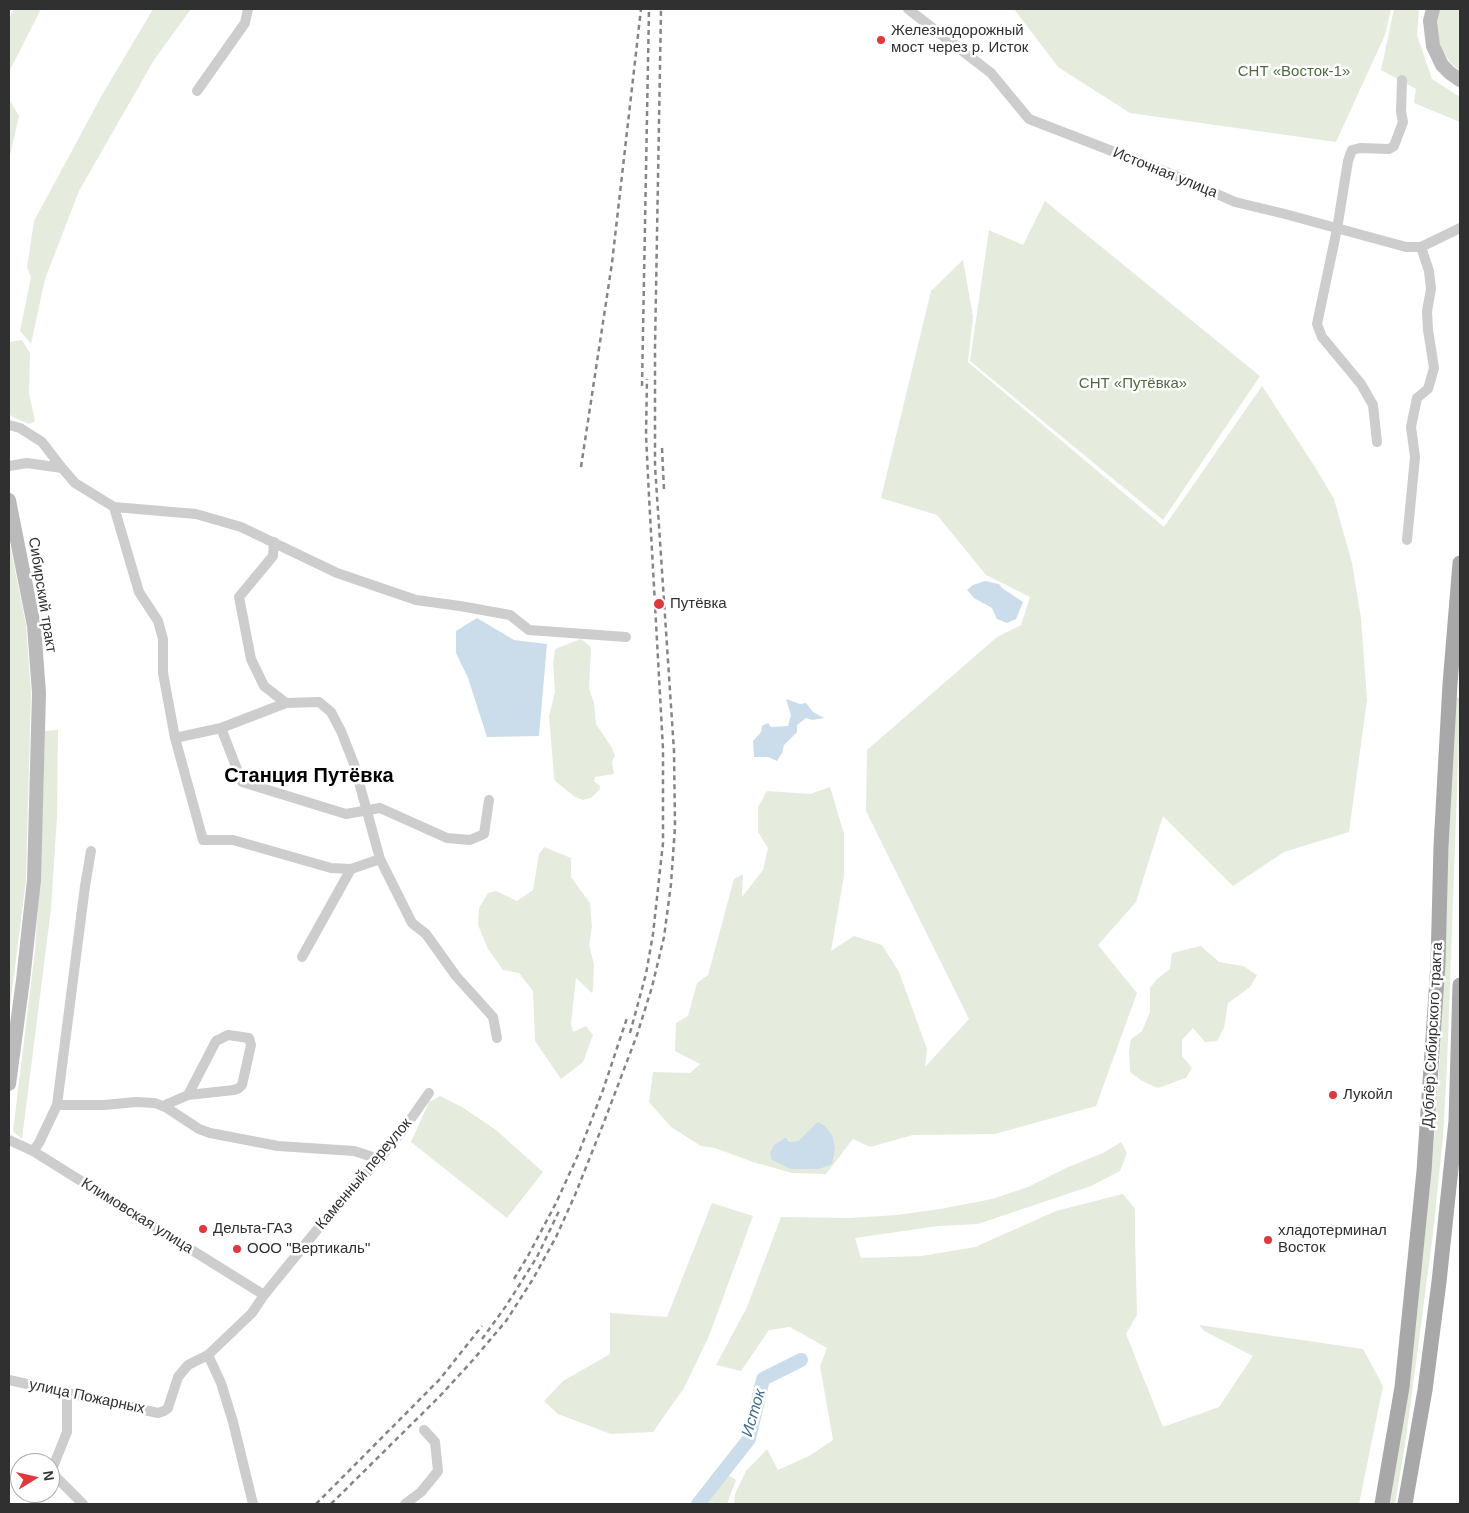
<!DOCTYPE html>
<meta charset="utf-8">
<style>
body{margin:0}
#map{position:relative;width:1469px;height:1513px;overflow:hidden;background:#fff;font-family:Helvetica,sans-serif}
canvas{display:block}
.frame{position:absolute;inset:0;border:10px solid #303030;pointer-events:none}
.north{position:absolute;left:10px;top:1453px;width:50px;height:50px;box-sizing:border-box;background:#fff;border:1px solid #acacac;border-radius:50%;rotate:81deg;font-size:14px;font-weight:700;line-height:20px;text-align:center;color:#303030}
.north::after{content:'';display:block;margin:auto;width:18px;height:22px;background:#e0383c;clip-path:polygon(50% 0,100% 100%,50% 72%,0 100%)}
</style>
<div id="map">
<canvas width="1469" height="1513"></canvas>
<div class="frame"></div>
<div class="north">N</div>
</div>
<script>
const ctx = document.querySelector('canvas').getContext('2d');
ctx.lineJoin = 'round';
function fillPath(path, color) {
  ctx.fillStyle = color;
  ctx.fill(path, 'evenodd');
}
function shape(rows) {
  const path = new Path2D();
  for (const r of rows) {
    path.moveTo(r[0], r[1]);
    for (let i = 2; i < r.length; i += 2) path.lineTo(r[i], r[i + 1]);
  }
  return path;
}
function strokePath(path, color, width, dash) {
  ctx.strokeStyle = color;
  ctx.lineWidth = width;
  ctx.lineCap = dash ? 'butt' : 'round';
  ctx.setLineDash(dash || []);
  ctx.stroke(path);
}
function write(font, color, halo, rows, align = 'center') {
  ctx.font = font + ' Helvetica,sans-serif';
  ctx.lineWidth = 5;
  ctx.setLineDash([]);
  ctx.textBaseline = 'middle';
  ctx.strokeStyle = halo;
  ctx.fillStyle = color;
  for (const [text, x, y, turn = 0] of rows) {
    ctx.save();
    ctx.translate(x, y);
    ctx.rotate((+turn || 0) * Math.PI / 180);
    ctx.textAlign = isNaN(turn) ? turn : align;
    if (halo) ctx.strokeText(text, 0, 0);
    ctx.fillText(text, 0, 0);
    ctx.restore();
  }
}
const green = shape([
 [13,9,41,9,9,72,9,20],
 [153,9,191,9,154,60,79,191,45,279,31,344,20,331,31,277,27,268,34,221,102,95],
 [1014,9,1391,9,1385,35,1336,142,1130,113,1058,67],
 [1394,9,1419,9,1417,35,1432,79,1460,97,1460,122,1414,103,1416,89,1381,70],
 [1440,9,1460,9,1460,71,1450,62,1442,50,1438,40,1437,14],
 [9,99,19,116,9,160],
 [1045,201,1260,376,1163,520,970,361,989,230,1023,245],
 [963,260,973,317,968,362,1164,527,1262,386,1315,467,1334,499,1352,563,1361,618,1367,700,1349,832,1284,852,1233,886,1163,816,1136,902,1098,945,1137,993,1096,1106,995,1134,913,1135,870,1147,853,1139,826,1174,792,1173,753,1162,715,1148,701,1146,671,1127,649,1102,653,1072,690,1073,700,1064,675,1051,676,1023,688,1016,697,983,708,975,734,879,743,874,742,897,763,870,768,848,758,832,758,807,767,791,810,794,830,787,844,834,844,876,831,951,854,936,882,945,899,972,927,1049,925,1067,969,1019,866,811,867,750,997,637,1021,625,1030,597,986,575,937,515,881,498,931,291],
 [818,1123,791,1169,774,1145,786,1137,789,1142,798,1141],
 [22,340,30,353,29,393,35,421,29,424,11,416,9,412,9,342],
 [9,540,26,625,31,693,26,880,9,1015],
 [581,639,591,647,589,689,594,703,596,724,612,748,615,755,612,762,614,774,595,777,594,781,600,786,600,789,591,798,583,800,575,797,555,781,554,777,549,716,555,692,553,663,555,649],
 [1454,697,1460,698,1460,708,1447,1066,1443,1137,1433,1234,1406,1438,1395,1504,1387,1504,1414,1329,1425,1234,1434,1140,1440,1053],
 [58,730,57,817,51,909,22,1139,13,1131,35,950,41,863,45,731],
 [544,847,571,858,571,877,590,903,592,927,589,945,594,964,593,990,592,993,576,978,571,1024,573,1032,586,1026,593,1035,583,1062,561,1079,535,1041,533,991,519,973,503,970,488,949,478,925,479,908,488,893,496,891,517,901,533,890,539,854],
 [1201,946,1219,962,1243,966,1257,975,1250,987,1228,1003,1224,1028,1217,1041,1205,1042,1193,1028,1182,1040,1182,1056,1192,1068,1186,1078,1158,1088,1142,1081,1130,1072,1129,1052,1131,1039,1142,1031,1150,1012,1150,988,1157,979,1170,969,1172,953],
 [440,1096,462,1107,496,1130,543,1172,507,1218,411,1142,429,1102],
 [1121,1142,1127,1153,1120,1171,1091,1186,978,1224,938,1226,855,1238,861,1258,922,1256,975,1247,1056,1211,1123,1194,1135,1209,1135,1234,1137,1315,1126,1334,1163,1427,1219,1407,1253,1356,1204,1331,1199,1325,1363,1349,1383,1386,1359,1504,734,1504,735,1494,746,1471,767,1449,778,1470,809,1456,833,1440,820,1366,827,1348,790,1327,769,1330,741,1371,716,1365,747,1307,781,1217,849,1218,897,1215,940,1209,992,1199,1028,1187,1066,1168,1103,1153],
 [712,1203,753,1216,709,1336,684,1388,653,1432,611,1434,558,1414,544,1401,563,1381,610,1354,610,1313,667,1317],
 [720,1470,736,1480,727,1504,704,1504]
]);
const water = shape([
 [985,581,999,584,1002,588,1023,602,1016,619,1007,623,997,619,992,608,974,598,967,590,973,585],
 [477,618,514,640,547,644,539,736,487,737,468,678,456,653,456,631],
 [786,699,800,704,806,703,813,712,824,718,812,720,806,718,797,725,797,732,784,745,782,753,777,761,768,757,754,757,753,741,761,732,762,726,768,723,771,727,788,726,791,715],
 [818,1122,825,1126,832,1135,835,1148,832,1164,819,1169,791,1169,772,1160,770,1153,774,1145,786,1137,789,1142,798,1141]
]);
const river = shape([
 [698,1504,749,1439,763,1379,801,1360]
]);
const minor = shape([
 [908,9,991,73,1029,119,1174,175,1235,202,1285,214,1406,247,1421,247,1460,228],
 [197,91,245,23,248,9],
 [9,425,20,428,42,442,62,468],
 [1377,442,1373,405,1361,384,1322,337,1317,324,1337,229,1348,161,1352,150,1360,148,1389,149,1394,146,1403,122,1401,112,1402,80],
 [9,466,27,463,62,468,75,483,114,507,196,514,241,527,337,573,416,600,460,606,510,615,529,630,626,637],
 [114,507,139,592,158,621,163,639,163,673,175,738,203,840,233,840,331,868,351,869,380,859],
 [1407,540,1415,457,1411,427,1417,398,1428,389,1434,368,1428,330,1427,311,1431,289,1429,271,1421,247],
 [274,542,273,556,239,597,251,659,264,686,286,703,319,702,331,712,341,731,354,764,380,859,412,923,426,934,456,976,493,1017,497,1038],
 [221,728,242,782,346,814,380,808,447,838,470,840,484,834,489,800],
 [175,738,221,728,286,703],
 [302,957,351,869],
 [57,1105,104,1105,136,1102,155,1103,167,1108,199,1129,210,1133,278,1146,354,1151,379,1159],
 [163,1106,188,1095,234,1090,239,1088,242,1085,251,1045,249,1038,228,1035,216,1041,188,1095],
 [9,1140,33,1151,264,1295],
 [33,1151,39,1143,57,1105,85,886,91,851],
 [208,1355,221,1383,233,1422,253,1504],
 [9,1380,158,1413,164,1411,168,1408,178,1377,188,1365,208,1355,252,1313,264,1295,325,1220,379,1159,403,1130,429,1093],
 [67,1392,67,1432,51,1472,83,1504],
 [405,1504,421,1492,438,1471,435,1442,424,1430]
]);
const secondary = shape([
 [1433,9,1430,21,1433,46,1442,65,1450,73,1460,80],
 [9,500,34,626,39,693,34,880,23,980,9,1084]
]);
const primary = shape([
 [1382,1504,1402,1387,1424,1171,1438,963,1441,846,1450,684,1460,563],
 [1405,1504,1425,1390,1439,1282,1456,1121,1460,985]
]);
const rail = shape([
 [642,386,649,9],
 [662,448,664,490],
 [581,467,612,263,641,9],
 [630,1033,646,974,653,934,663,843,663,749,649,496,646,435,647,379],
 [514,1279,529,1254,556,1203,578,1155,603,1090,627,1018],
 [482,1339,506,1306,537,1257,560,1209],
 [316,1504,440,1379,482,1326],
 [331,1504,440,1396,473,1360,506,1321,533,1279,556,1237,575,1195,604,1122,637,1035,652,987,664,937,671,884,675,827,674,751,655,466,655,348,661,9]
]);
const markers = [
 [881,40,5,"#e0383c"],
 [659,604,6,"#e0383c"],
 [1333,1095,5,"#e0383c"],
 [203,1229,5,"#e0383c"],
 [1268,1240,5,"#e0383c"],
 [237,1249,5,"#e0383c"]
];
const poiNames = [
 ["Железнодорожный",891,31],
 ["мост через р. Исток",891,48],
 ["Путёвка",670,604],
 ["Лукойл",1343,1095],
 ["Дельта-ГАЗ",213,1229],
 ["хладотерминал",1278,1231],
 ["Восток",1278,1248],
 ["ООО \"Вертикаль\"",247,1249]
];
const parkNames = [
 ["СНТ «Восток-1»",1294,72],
 ["СНТ «Путёвка»",1133,384]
];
const streetNames = [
 ["Источная улица",1165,173,22],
 ["Сибирский тракт",42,595,81],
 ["Дублёр Сибирского тракта",1433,1035,-87],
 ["Каменный переулок",364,1174,-50],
 ["Климовская улица",137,1216,32],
 ["улица Пожарных",87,1397,12]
];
const waterNames = [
 ["Исток",754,1413,-74]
];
const districtNames = [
 ["Станция Путёвка",309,776]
];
fillPath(green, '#e5ecde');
fillPath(water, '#cbddeb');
strokePath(river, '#cbddeb', 14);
strokePath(minor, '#cdcdcd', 10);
strokePath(secondary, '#bababa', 14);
strokePath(primary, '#a8a8a8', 15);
strokePath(rail, '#858585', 2.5, [5, 4]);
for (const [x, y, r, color] of markers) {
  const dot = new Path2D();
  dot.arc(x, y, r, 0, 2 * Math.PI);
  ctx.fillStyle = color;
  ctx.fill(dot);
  strokePath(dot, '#fff', 2);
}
write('15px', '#303030', '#fff', poiNames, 'left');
write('15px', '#506a3e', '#fff', parkNames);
write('15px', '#303030', '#fff', streetNames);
write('italic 16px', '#3f6c90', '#fff', waterNames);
write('bold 20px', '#000', '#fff', districtNames);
</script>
